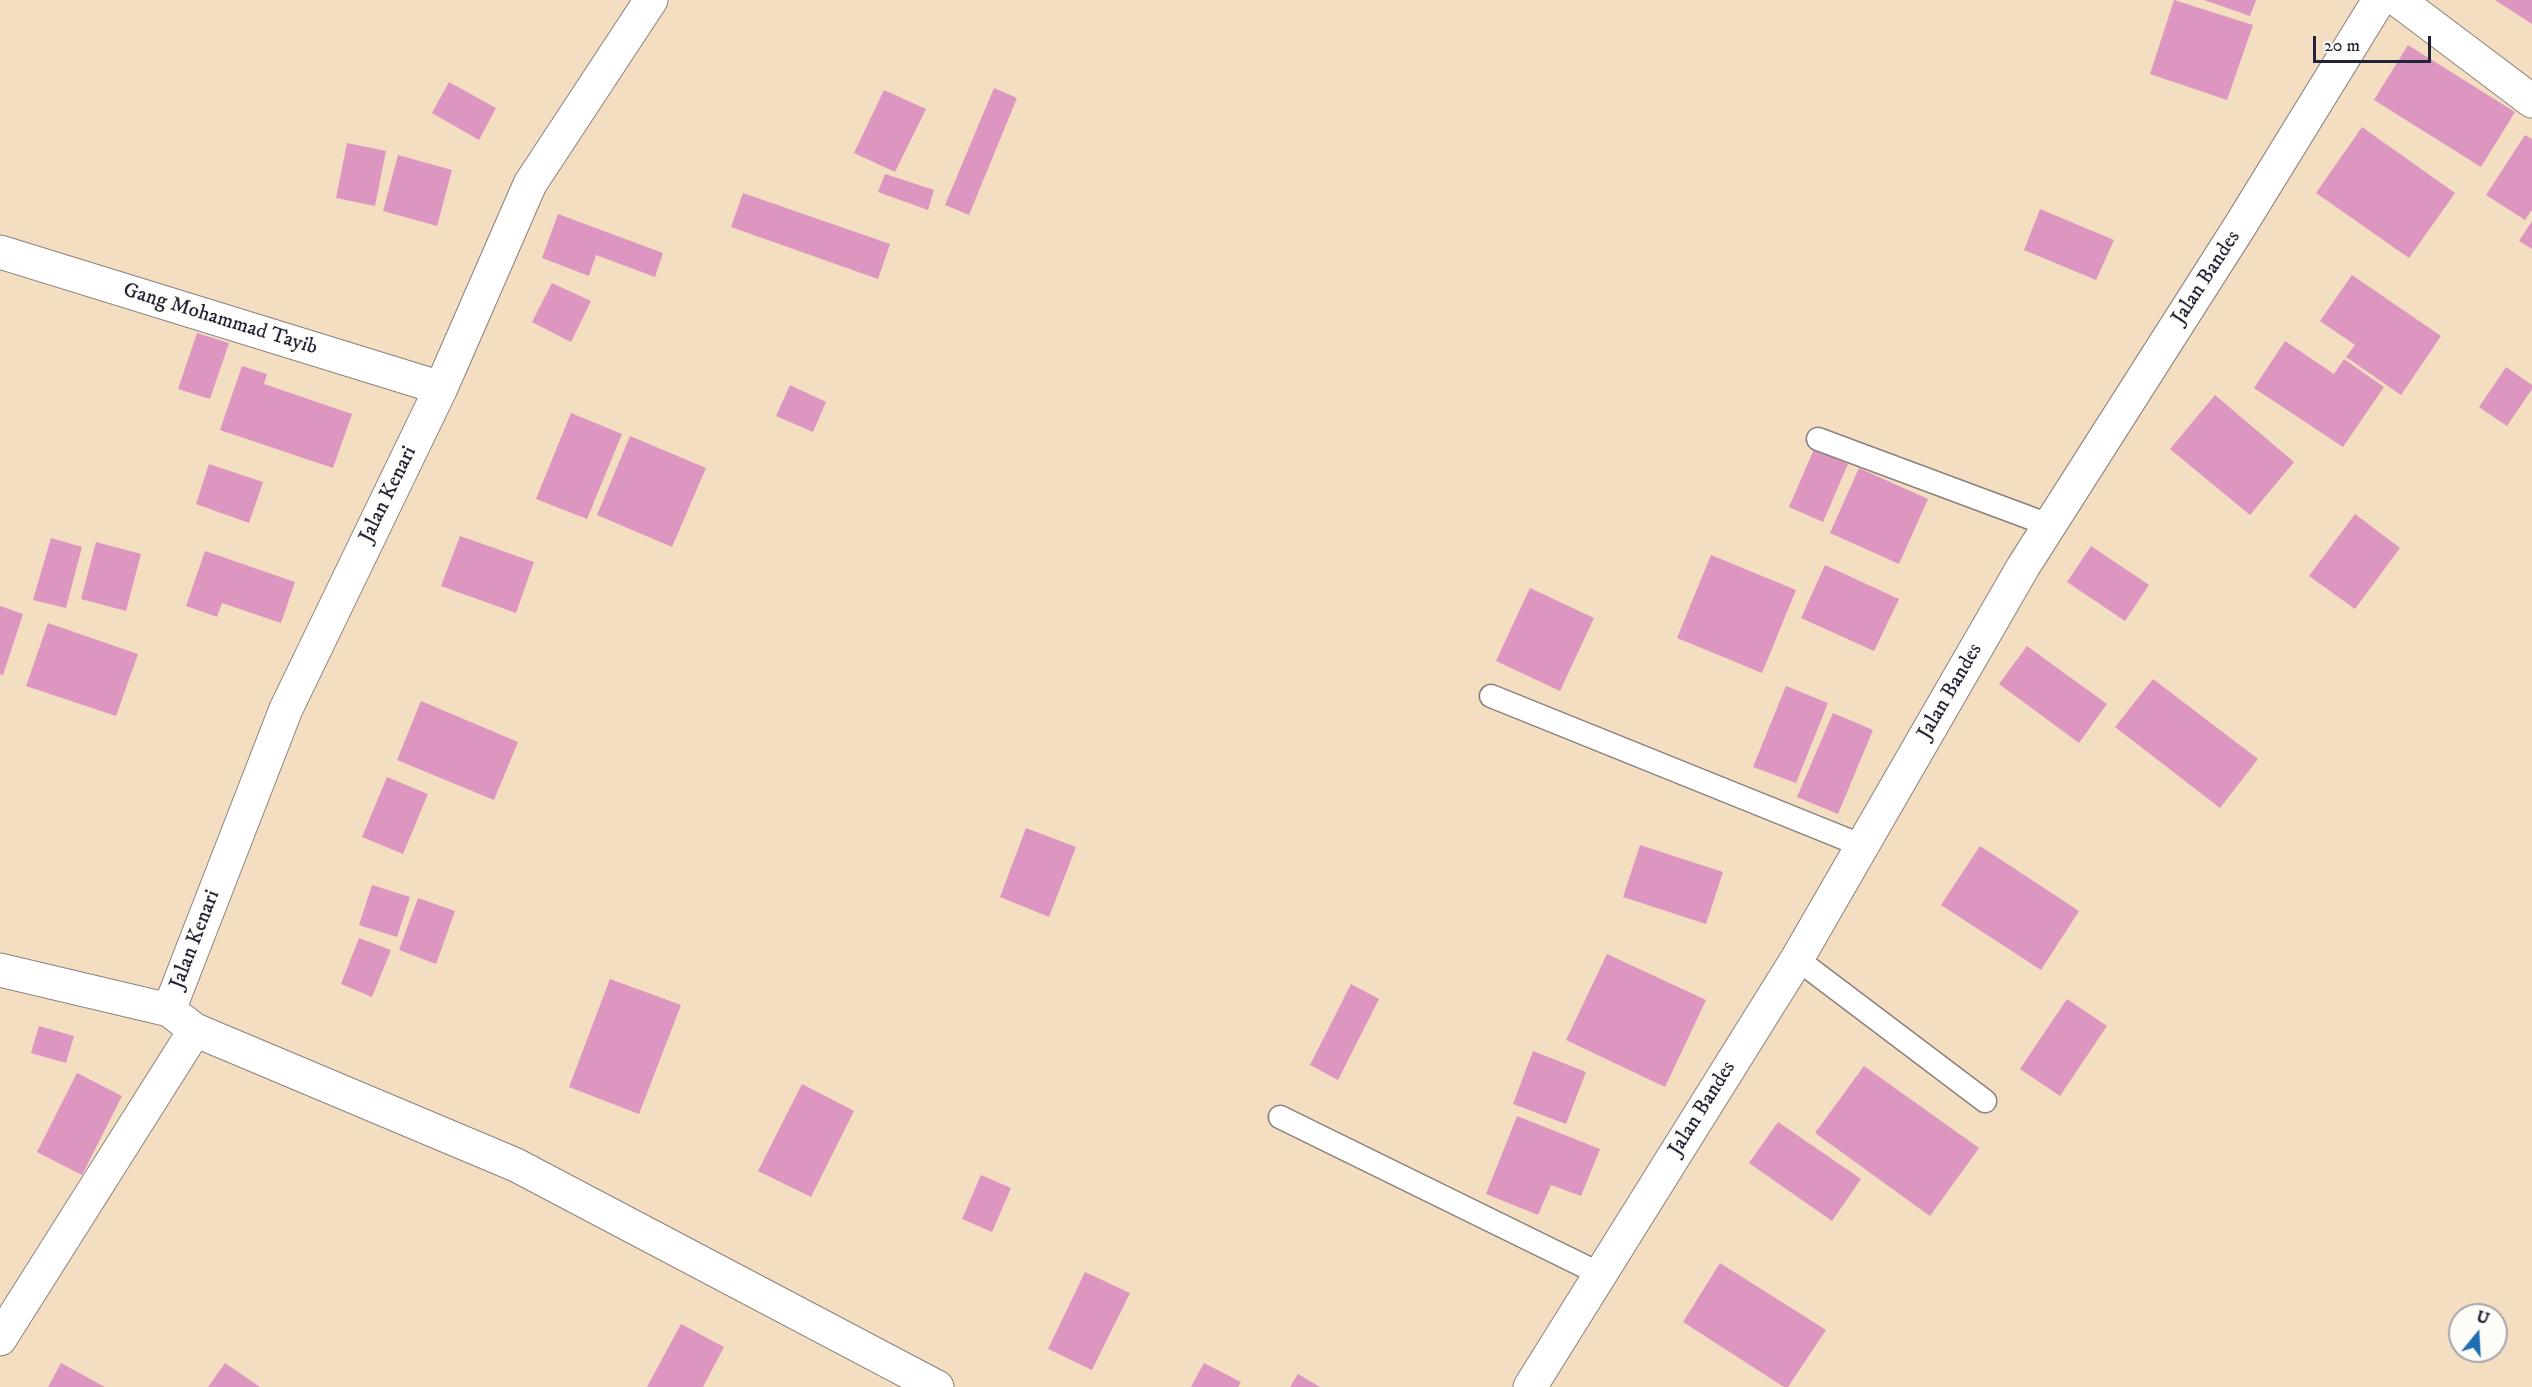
<!DOCTYPE html>
<style>
body{margin:0}
#map{position:relative;width:2532px;height:1387px;overflow:hidden;background:#f3dec2;font-family:"IM FELL DW Pica",serif}
canvas{display:block}
.north{position:absolute;left:2448px;top:1303px;width:60px;height:60px;box-sizing:border-box;background:#fdfcf7;border:2px solid #a5a5ac;border-radius:50%;rotate:18deg;font-size:16px;font-weight:700;line-height:24px;text-align:center;color:#22223b}
.north::after{content:'';display:block;margin:auto;width:21px;height:27px;background:#1f6fb2;clip-path:polygon(50% 0,100% 100%,50% 72%,0 100%)}
.scale{position:absolute;left:2313px;top:36px;width:118px;height:27px;box-sizing:border-box;border:3px solid #22223b;border-top:0;padding-left:8px;font-size:18px;line-height:21px;white-space:nowrap;color:#22223b;-webkit-text-stroke:4px #fdfcf7;paint-order:stroke}
</style>
<div id="map">
<canvas width="2532" height="1387"></canvas>
<div class="north">U</div>
<div class="scale">20 m</div>
</div>
<script>
const ctx = document.querySelector('canvas').getContext('2d');
ctx.lineJoin = 'round';
function fillPath(path, color) {
  ctx.fillStyle = color;
  ctx.fill(path, 'evenodd');
}
function shape(rows) {
  const path = new Path2D();
  for (const r of rows) {
    path.moveTo(r[0], r[1]);
    for (let i = 2; i < r.length; i += 2) path.lineTo(r[i], r[i + 1]);
  }
  return path;
}
function strokePath(path, color, width, dash) {
  ctx.strokeStyle = color;
  ctx.lineWidth = width;
  ctx.lineCap = dash ? 'butt' : 'round';
  ctx.setLineDash(dash || []);
  ctx.stroke(path);
}
function write(font, color, halo, rows, align = 'center') {
  ctx.font = font + ' "IM FELL DW Pica",serif';
  ctx.lineWidth = 4.5;
  ctx.setLineDash([]);
  ctx.textBaseline = 'middle';
  ctx.strokeStyle = halo;
  ctx.fillStyle = color;
  for (const [text, x, y, turn = 0] of rows) {
    ctx.save();
    ctx.translate(x, y);
    ctx.rotate((+turn || 0) * Math.PI / 180);
    ctx.textAlign = isNaN(turn) ? turn : align;
    if (halo) ctx.strokeText(text, 0, 0);
    ctx.fillText(text, 0, 0);
    ctx.restore();
  }
}
const building = shape([
 [2174,0,2253,25,2227,100,2150,74],
 [2204,0,2256,0,2250,16],
 [2495,0,2532,0,2532,24],
 [2408,45,2515,112,2481,167,2374,100],
 [449,82,496,108,479,140,432,113],
 [994,88,1017,98,969,215,945,205],
 [884,90,926,109,895,172,854,153],
 [2362,127,2455,193,2409,258,2316,193],
 [2525,135,2532,139,2532,210,2525,220,2486,195],
 [347,143,386,151,375,206,336,198],
 [398,155,452,170,437,226,383,211],
 [885,174,934,190,928,210,878,192],
 [743,193,890,244,878,279,731,227],
 [2040,209,2114,240,2096,280,2024,250],
 [558,214,663,253,655,277,596,255,589,276,542,258],
 [2532,221,2532,249,2519,241],
 [2352,275,2441,336,2401,395,2346,357,2355,345,2320,321],
 [552,283,591,301,571,342,532,322],
 [197,333,229,343,210,399,178,389],
 [2285,341,2334,374,2344,359,2384,387,2343,447,2254,388],
 [242,366,267,374,264,384,352,414,333,468,220,430],
 [2506,367,2532,385,2532,389,2507,426,2479,407],
 [790,385,826,402,813,432,776,416],
 [2215,395,2294,462,2250,515,2170,449],
 [571,413,622,434,587,519,536,499],
 [630,436,706,468,672,547,597,515],
 [1814,449,1848,464,1823,522,1789,507],
 [209,464,263,482,249,523,196,504],
 [1859,468,1928,499,1899,564,1830,533],
 [2355,514,2400,548,2355,609,2309,576],
 [460,536,534,562,516,613,441,586],
 [51,538,82,547,66,608,33,600],
 [96,542,141,554,126,611,81,599],
 [2091,546,2149,585,2125,621,2067,582],
 [205,551,295,582,281,623,222,603,217,617,186,606],
 [1711,555,1796,590,1762,673,1677,638],
 [1825,565,1899,599,1874,651,1801,618],
 [1530,588,1594,618,1560,691,1496,661],
 [0,606,23,614,3,675,0,674],
 [48,623,138,654,116,716,26,686],
 [2027,646,2107,704,2079,743,1999,684],
 [2153,679,2258,759,2220,808,2115,727],
 [1786,686,1828,703,1796,783,1753,767],
 [421,701,518,742,494,800,397,760],
 [1833,713,1873,730,1838,814,1797,797],
 [387,777,428,794,403,854,362,837],
 [1026,828,1076,847,1049,917,1000,897],
 [1640,845,1723,872,1706,924,1623,897],
 [1980,846,2079,911,2041,970,1941,905],
 [372,885,410,897,397,937,359,925],
 [418,898,455,911,436,964,399,950],
 [359,938,391,950,372,997,341,984],
 [1607,954,1706,1000,1665,1087,1566,1040],
 [610,979,681,1005,639,1114,569,1087],
 [1351,984,1379,999,1338,1080,1310,1065],
 [2067,999,2107,1026,2060,1096,2020,1069],
 [39,1026,74,1036,66,1063,31,1053],
 [1533,1051,1586,1072,1566,1124,1513,1104],
 [1864,1066,1979,1148,1930,1216,1815,1133],
 [77,1073,122,1096,82,1175,37,1152],
 [802,1084,854,1111,811,1197,758,1171],
 [1517,1116,1600,1149,1581,1196,1551,1185,1538,1215,1486,1194],
 [1778,1122,1861,1179,1832,1221,1749,1163],
 [981,1175,1011,1188,992,1232,962,1219],
 [1720,1263,1826,1330,1788,1387,1784,1387,1683,1322],
 [1085,1272,1130,1293,1092,1370,1048,1349],
 [681,1324,724,1347,703,1387,647,1387],
 [61,1363,105,1387,48,1387],
 [225,1363,260,1387,208,1387],
 [1204,1363,1241,1382,1238,1387,1191,1387],
 [1298,1374,1320,1387,1290,1387]
]);
const service = shape([
 [1818,439,2049,525],
 [1491,696,1863,846],
 [1797,959,1985,1101],
 [1280,1117,1600,1274]
]);
const minor = shape([
 [2398,0,2532,101],
 [0,252,441,388],
 [0,970,169,1010,195,1030,516,1165,937,1387],
 [169,1010,286,709,441,388,530,184,651,0],
 [0,1339,195,1030],
 [1530,1387,1797,959,2023,567,2240,226,2379,0]
]);
const streetNames = [
 ["Jalan Bandes",2207,278,-57],
 ["Gang Mohammad Tayib",220,320,17],
 ["Jalan Kenari",389,495,-64],
 ["Jalan Bandes",1951,692,-60],
 ["Jalan Kenari",196,940,-69],
 ["Jalan Bandes",1703,1109,-58]
];
fillPath(building, '#dd96c0');
strokePath(service, '#8a807e', 25);
strokePath(minor, '#8a807e', 35);
strokePath(service, '#fff', 22);
strokePath(minor, '#fff', 33);
write('21px', '#22223b', '#fdfcf7', streetNames);
</script>
